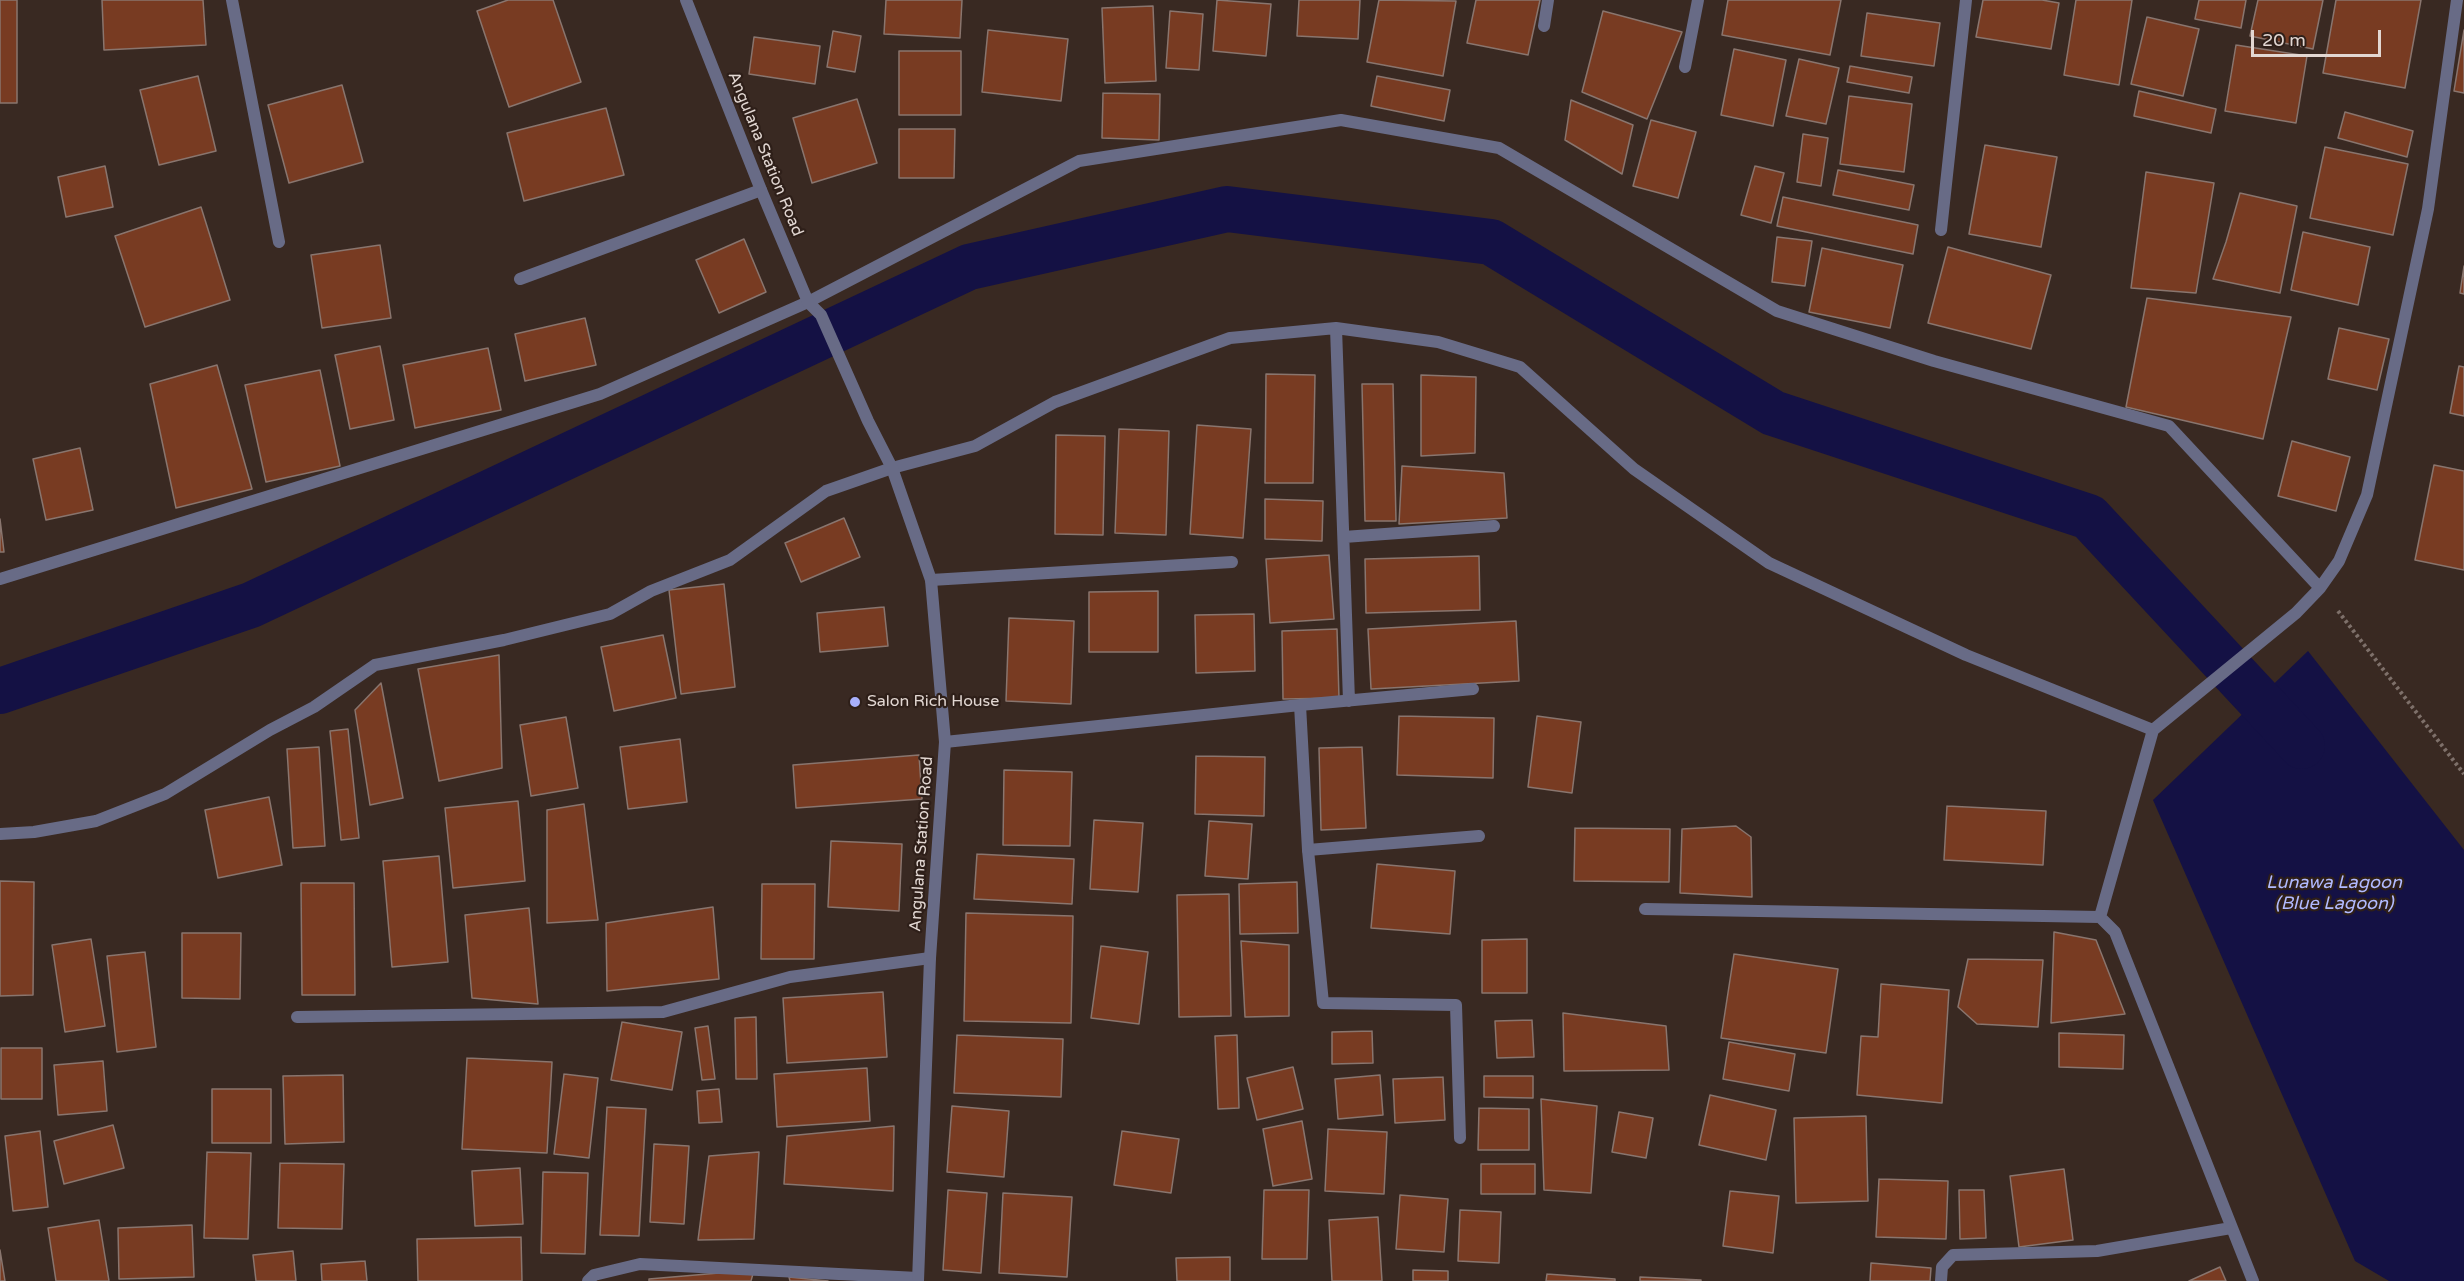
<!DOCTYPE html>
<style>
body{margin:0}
#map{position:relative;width:2464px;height:1281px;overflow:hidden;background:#392922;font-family:"Varela Round",sans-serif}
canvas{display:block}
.scale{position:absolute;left:2251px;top:30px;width:130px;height:27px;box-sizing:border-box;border:3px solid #e2d7d2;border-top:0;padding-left:8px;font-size:18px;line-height:21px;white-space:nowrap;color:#e2d7d2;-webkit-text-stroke:4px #2e1f19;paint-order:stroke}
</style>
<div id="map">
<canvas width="2464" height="1281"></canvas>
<div class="scale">20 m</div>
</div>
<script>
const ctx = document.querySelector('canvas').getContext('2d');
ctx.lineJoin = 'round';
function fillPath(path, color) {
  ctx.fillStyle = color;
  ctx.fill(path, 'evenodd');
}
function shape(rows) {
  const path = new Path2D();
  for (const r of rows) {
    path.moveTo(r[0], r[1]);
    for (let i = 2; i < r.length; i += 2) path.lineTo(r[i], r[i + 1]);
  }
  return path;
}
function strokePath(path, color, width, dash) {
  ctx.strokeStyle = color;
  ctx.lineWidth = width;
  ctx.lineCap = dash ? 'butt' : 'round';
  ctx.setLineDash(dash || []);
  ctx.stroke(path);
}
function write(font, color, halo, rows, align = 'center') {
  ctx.font = font + ' "Varela Round",sans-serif';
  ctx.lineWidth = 4.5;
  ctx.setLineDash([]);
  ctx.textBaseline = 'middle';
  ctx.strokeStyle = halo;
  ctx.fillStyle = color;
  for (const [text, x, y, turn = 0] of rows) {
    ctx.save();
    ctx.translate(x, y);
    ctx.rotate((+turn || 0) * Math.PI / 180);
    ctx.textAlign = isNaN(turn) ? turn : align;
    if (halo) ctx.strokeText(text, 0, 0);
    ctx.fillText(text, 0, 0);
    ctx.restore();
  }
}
const water = shape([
 [2308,651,2464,850,2464,1281,2389,1281,2355,1261,2153,800]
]);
const canal = shape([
 [0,691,251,605,969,267,1227,209,1491,242,1773,413,2089,517,2302,746]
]);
const building = shape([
 [0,0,17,0,17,103,0,103,0,0],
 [102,0,203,0,206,45,104,50,102,0],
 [508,0,553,0,581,82,509,107,477,11,508,0],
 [886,0,962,0,960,38,884,34,886,0],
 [1217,0,1271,4,1266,56,1213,51,1217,0],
 [1299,0,1360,0,1358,39,1297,36,1299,0],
 [1379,0,1456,1,1443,76,1367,62,1379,0],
 [1476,0,1540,0,1528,55,1467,43,1476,0],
 [1728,0,1841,0,1830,55,1722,35,1728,0],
 [1983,0,2042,0,2059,3,2051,49,1976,37,1983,0],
 [2076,0,2132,0,2119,85,2064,75,2076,0],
 [2199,0,2246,0,2241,28,2195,19,2199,0],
 [2258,0,2323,0,2313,49,2250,36,2258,0],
 [2336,0,2421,0,2405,88,2323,73,2336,0],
 [1153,6,1156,81,1105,83,1102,8,1153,6],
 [1170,11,1203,14,1199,70,1166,68,1170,11],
 [1603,11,1682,32,1647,119,1582,92,1603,11],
 [1867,13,1940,23,1934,66,1861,56,1867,13],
 [2147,17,2199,29,2183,96,2131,84,2147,17],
 [988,30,1068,39,1061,101,982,92,988,30],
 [2464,30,2464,93,2454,91,2464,30],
 [833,31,861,36,855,72,827,67,833,31],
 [754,37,820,46,815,84,749,74,754,37],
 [2236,45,2307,56,2296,123,2225,111,2236,45],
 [1734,49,1786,60,1773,126,1721,115,1734,49],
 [899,51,961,51,961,115,899,115,899,51],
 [1799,59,1839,68,1826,124,1786,116,1799,59],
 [1850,66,1912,77,1909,93,1847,82,1850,66],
 [198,76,216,151,159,165,140,90,198,76],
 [1377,76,1450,90,1444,121,1371,106,1377,76],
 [342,85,363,162,289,183,268,105,342,85],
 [2139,91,2216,109,2211,133,2134,116,2139,91],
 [1103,93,1160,94,1159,140,1102,138,1103,93],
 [1849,96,1912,104,1904,172,1840,164,1849,96],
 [857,99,877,163,812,183,793,118,857,99],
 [1571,100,1633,125,1622,174,1565,140,1571,100],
 [606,108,624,175,524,201,507,133,606,108],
 [2345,112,2413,131,2407,157,2338,138,2345,112],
 [1651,120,1696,132,1678,198,1633,186,1651,120],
 [899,129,955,129,954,178,899,178,899,129],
 [1803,134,1828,138,1821,186,1797,182,1803,134],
 [1985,145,2057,157,2041,247,1969,234,1985,145],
 [2325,147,2408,164,2393,235,2310,218,2325,147],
 [105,166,113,207,66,217,58,177,105,166],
 [1755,166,1784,173,1771,223,1741,215,1755,166],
 [1838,170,1914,185,1909,210,1833,195,1838,170],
 [2146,172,2214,183,2196,293,2131,288,2146,172],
 [2240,193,2297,206,2280,293,2213,279,2226,242,2240,193],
 [1783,197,1918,225,1913,254,1777,226,1783,197],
 [201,207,230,300,145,327,115,236,201,207],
 [2303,232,2370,247,2358,305,2291,290,2303,232],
 [1777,237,1812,241,1805,286,1772,282,1777,237],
 [744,239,766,292,719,313,696,260,744,239],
 [380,245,391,318,322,328,311,255,380,245],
 [1948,247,2051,275,2031,349,1928,323,1948,247],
 [1822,248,1903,265,1890,328,1809,312,1822,248],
 [2464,266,2464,294,2460,293,2464,266],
 [2147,298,2291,317,2263,439,2126,407,2147,298],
 [585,318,596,365,525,381,515,334,585,318],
 [2339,328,2389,339,2377,390,2328,379,2339,328],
 [380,346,394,420,350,429,335,355,380,346],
 [488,348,501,410,415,428,403,365,488,348],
 [217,365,252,489,176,508,150,384,217,365],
 [2459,366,2464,367,2464,416,2450,413,2459,366],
 [320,370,340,466,266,482,245,385,320,370],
 [1266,374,1315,375,1313,483,1265,483,1266,374],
 [1421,375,1476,377,1475,453,1421,456,1421,375],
 [1362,384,1393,384,1396,521,1365,521,1362,384],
 [1197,425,1251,429,1243,538,1190,534,1197,425],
 [1119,429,1169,431,1166,535,1115,533,1119,429],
 [1056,435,1105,436,1103,535,1055,534,1056,435],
 [2292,441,2350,457,2336,511,2278,496,2292,441],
 [80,448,93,510,46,520,33,459,80,448],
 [2434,465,2464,471,2464,570,2415,560,2434,465],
 [1402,466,1504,473,1507,518,1399,524,1402,466],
 [1265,499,1323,501,1322,541,1265,539,1265,499],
 [844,518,860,557,801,582,785,543,844,518],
 [0,519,4,552,0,552,0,519],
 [1329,555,1334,619,1270,623,1266,559,1329,555],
 [1479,556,1480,610,1366,613,1365,559,1479,556],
 [724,584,735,687,681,694,669,590,724,584],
 [1158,591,1158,652,1089,652,1089,592,1158,591],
 [884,607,888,646,820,652,817,613,884,607],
 [1254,614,1255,671,1196,673,1195,615,1254,614],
 [1009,618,1074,621,1071,704,1006,701,1009,618],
 [1516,621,1519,681,1371,689,1368,629,1516,621],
 [1337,629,1339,698,1283,699,1282,631,1337,629],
 [663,635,676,698,614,711,601,647,663,635],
 [499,655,502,768,439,781,418,669,499,655],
 [381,683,403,798,370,805,355,710,381,683],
 [1399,716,1494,718,1493,778,1397,775,1399,716],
 [1537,716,1581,722,1572,793,1528,787,1537,716],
 [566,717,578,788,531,796,520,725,566,717],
 [348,729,359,838,341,840,330,731,348,729],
 [680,739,687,802,628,809,620,747,680,739],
 [319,747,325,846,293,848,287,749,319,747],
 [1362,747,1366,828,1321,830,1319,748,1362,747],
 [919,755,922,799,796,808,793,765,919,755],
 [1196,756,1265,757,1264,816,1195,814,1196,756],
 [1004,770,1072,772,1070,846,1003,845,1004,770],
 [269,797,282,865,218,878,205,810,269,797],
 [518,801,525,881,453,888,445,808,518,801],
 [584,804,598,920,547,923,547,810,584,804],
 [1947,806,2046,811,2043,865,1944,860,1947,806],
 [1094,820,1143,823,1138,892,1090,889,1094,820],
 [1209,821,1252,824,1248,879,1205,876,1209,821],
 [1736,826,1751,837,1752,897,1680,893,1682,829,1736,826],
 [1575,828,1670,829,1669,882,1574,881,1575,828],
 [831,841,902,844,899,911,828,907,831,841],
 [977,854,1074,859,1072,904,974,899,977,854],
 [439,856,448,962,392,967,383,861,439,856],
 [1377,864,1455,871,1450,934,1371,928,1377,864],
 [0,881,34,882,33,995,0,996,0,881],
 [1297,882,1298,933,1240,934,1239,884,1297,882],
 [301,883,354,883,355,995,302,995,301,883],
 [762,884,815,884,814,959,761,959,762,884],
 [1229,894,1231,1016,1179,1017,1177,895,1229,894],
 [713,907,719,979,607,991,606,923,713,907],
 [529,908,538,1004,472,998,465,915,529,908],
 [966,913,1073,916,1071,1023,964,1021,966,913],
 [2054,932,2096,940,2125,1014,2051,1023,2054,932],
 [182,933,241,933,240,999,182,998,182,933],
 [91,939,105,1026,65,1032,52,945,91,939],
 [1527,939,1527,993,1482,993,1482,940,1527,939],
 [1241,941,1289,945,1289,1016,1245,1017,1241,941],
 [1101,946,1148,952,1139,1024,1091,1018,1101,946],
 [145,952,156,1047,117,1052,107,956,145,952],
 [1734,954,1838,969,1826,1053,1721,1038,1734,954],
 [1968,959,2043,960,2038,1027,1977,1024,1958,1007,1968,959],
 [1881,984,1949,990,1942,1103,1857,1095,1861,1036,1878,1037,1881,984],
 [883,992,887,1057,787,1063,783,998,883,992],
 [1563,1013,1666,1026,1669,1070,1564,1071,1563,1013],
 [756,1017,757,1079,736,1079,735,1018,756,1017],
 [1532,1020,1534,1057,1497,1058,1495,1021,1532,1020],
 [622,1022,682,1032,672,1090,611,1080,622,1022],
 [708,1026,715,1079,702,1080,695,1028,708,1026],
 [1372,1031,1373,1063,1332,1064,1332,1032,1372,1031],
 [2059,1033,2124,1035,2123,1069,2059,1067,2059,1033],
 [957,1035,1063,1039,1061,1097,954,1093,957,1035],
 [1237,1035,1239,1108,1218,1109,1215,1036,1237,1035],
 [1729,1042,1795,1054,1789,1091,1723,1079,1729,1042],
 [1,1048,42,1048,42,1099,1,1099,1,1048],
 [467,1058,552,1062,547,1153,462,1149,467,1058],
 [103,1061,107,1111,58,1115,54,1065,103,1061],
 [1293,1067,1303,1109,1257,1120,1247,1078,1293,1067],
 [867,1068,870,1121,777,1127,774,1074,867,1068],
 [564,1074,598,1078,589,1158,554,1154,564,1074],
 [343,1075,344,1142,285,1144,283,1076,343,1075],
 [1380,1075,1383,1115,1338,1119,1335,1079,1380,1075],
 [1484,1076,1533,1076,1533,1098,1484,1097,1484,1076],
 [1443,1077,1445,1120,1395,1123,1393,1079,1443,1077],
 [212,1089,271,1089,271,1143,212,1143,212,1089],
 [719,1089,722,1122,699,1123,697,1091,719,1089],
 [1710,1095,1776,1110,1766,1160,1699,1145,1710,1095],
 [1541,1099,1597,1106,1591,1193,1544,1190,1541,1099],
 [952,1106,1009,1111,1004,1177,947,1172,952,1106],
 [607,1107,646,1109,639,1236,600,1235,607,1107],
 [1479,1108,1529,1109,1529,1150,1478,1150,1479,1108],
 [1619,1112,1653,1118,1646,1158,1612,1152,1619,1112],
 [1866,1116,1868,1201,1796,1203,1794,1118,1866,1116],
 [1302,1121,1312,1179,1273,1186,1263,1129,1302,1121],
 [113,1125,124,1168,64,1184,54,1141,113,1125],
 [894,1126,893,1191,784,1184,787,1136,894,1126],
 [1328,1129,1387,1132,1384,1194,1325,1191,1328,1129],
 [40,1131,48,1207,13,1211,5,1136,40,1131],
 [1122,1131,1179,1139,1171,1193,1114,1185,1122,1131],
 [654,1144,689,1146,684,1224,650,1222,654,1144],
 [207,1152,251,1153,248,1239,204,1238,207,1152],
 [759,1152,754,1239,698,1240,709,1156,759,1152],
 [280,1163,344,1164,342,1229,278,1228,280,1163],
 [1481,1164,1535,1164,1535,1194,1481,1194,1481,1164],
 [520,1168,523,1224,475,1226,472,1171,520,1168],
 [2064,1169,2073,1240,2019,1247,2010,1176,2064,1169],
 [543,1172,588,1173,585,1254,541,1253,543,1172],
 [1879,1179,1948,1181,1946,1239,1876,1237,1879,1179],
 [948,1190,987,1193,981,1273,943,1270,948,1190],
 [1264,1190,1309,1190,1307,1259,1262,1259,1264,1190],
 [1959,1190,1984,1190,1986,1238,1960,1239,1959,1190],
 [1730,1191,1779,1196,1773,1253,1723,1246,1730,1191],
 [1003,1193,1072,1197,1067,1277,999,1273,1003,1193],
 [1400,1195,1448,1199,1444,1252,1396,1249,1400,1195],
 [1460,1210,1501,1212,1499,1263,1458,1261,1460,1210],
 [1378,1217,1382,1281,1332,1281,1329,1220,1378,1217],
 [99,1220,109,1281,56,1281,48,1228,99,1220],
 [192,1225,194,1277,119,1279,118,1228,192,1225],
 [521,1237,522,1281,418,1281,417,1239,521,1237],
 [0,1250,5,1281,0,1281,0,1250],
 [293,1251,296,1281,256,1281,253,1255,293,1251],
 [1230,1257,1230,1281,1177,1281,1176,1258,1230,1257],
 [365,1261,367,1281,322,1281,321,1264,365,1261],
 [1871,1263,1931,1268,1930,1281,1870,1281,1871,1263],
 [2220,1267,2226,1281,2189,1281,2220,1267],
 [754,1270,751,1281,649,1281,649,1279,754,1270],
 [1413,1270,1448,1271,1448,1281,1413,1281,1413,1270],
 [1547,1274,1615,1279,1615,1281,1546,1281,1547,1274],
 [789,1277,828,1281,790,1281,789,1277],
 [1640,1277,1701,1280,1701,1281,1640,1281,1640,1277]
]);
const path = shape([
 [2338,611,2464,774]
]);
const service = shape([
 [232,0,279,242],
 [520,279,761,190],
 [1308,850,1479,836]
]);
const minor = shape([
 [1544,26,1548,0],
 [1685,67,1698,0],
 [1941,230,1966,0],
 [1336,328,1349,701],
 [1344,537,1494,526],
 [0,579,600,394,808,302,1079,161,1341,120,1499,148,1777,311,1934,361,2169,426,2320,588],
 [931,580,1232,562],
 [1300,705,1473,689],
 [945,742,1300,705,1308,850,1323,1003,1456,1005,1460,1138],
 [0,834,34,832,96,821,165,794,270,730,314,707,375,665,504,640,610,614,651,591,730,560,826,491,892,468,975,446,1055,402,1230,338,1336,328,1438,342,1520,367,1634,469,1769,563,1966,655,2153,730],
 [1645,909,2100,917],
 [297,1017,663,1012,790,977,930,958],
 [588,1281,594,1275,640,1264,918,1278],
 [1941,1281,1942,1267,1953,1255,2097,1251,2231,1228],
 [2253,1281,2115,932,2100,917,2153,730,2296,613,2320,588,2339,561,2367,495,2428,209,2457,0]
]);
const tertiary = shape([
 [686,0,761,190,808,302,821,315,868,421,892,468,931,580,945,742,930,958,918,1281]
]);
const markers = [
 [855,702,6,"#a8b0fc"]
];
const streetNames = [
 ["Angulana Station Road",765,154,68],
 ["Angulana Station Road",922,844,-86]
];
const poiNames = [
 ["Salon Rich House",867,702]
];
const waterNames = [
 ["Lunawa Lagoon",2334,883],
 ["(Blue Lagoon)",2334,904]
];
fillPath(water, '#141144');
strokePath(canal, '#141144', 46);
fillPath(building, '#783b22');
strokePath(building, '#89756e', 1.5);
strokePath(path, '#7e706a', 4, [3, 3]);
strokePath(service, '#686b86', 12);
strokePath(minor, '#686b86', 12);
strokePath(tertiary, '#686b86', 12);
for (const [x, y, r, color] of markers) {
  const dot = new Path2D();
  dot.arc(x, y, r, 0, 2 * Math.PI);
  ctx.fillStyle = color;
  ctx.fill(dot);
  strokePath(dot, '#2e1f19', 2);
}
write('16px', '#e2d7d2', '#2e1f19', streetNames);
write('16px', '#e2d7d2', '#2e1f19', poiNames, 'left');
write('italic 18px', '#b1baff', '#2e1f19', waterNames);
</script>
